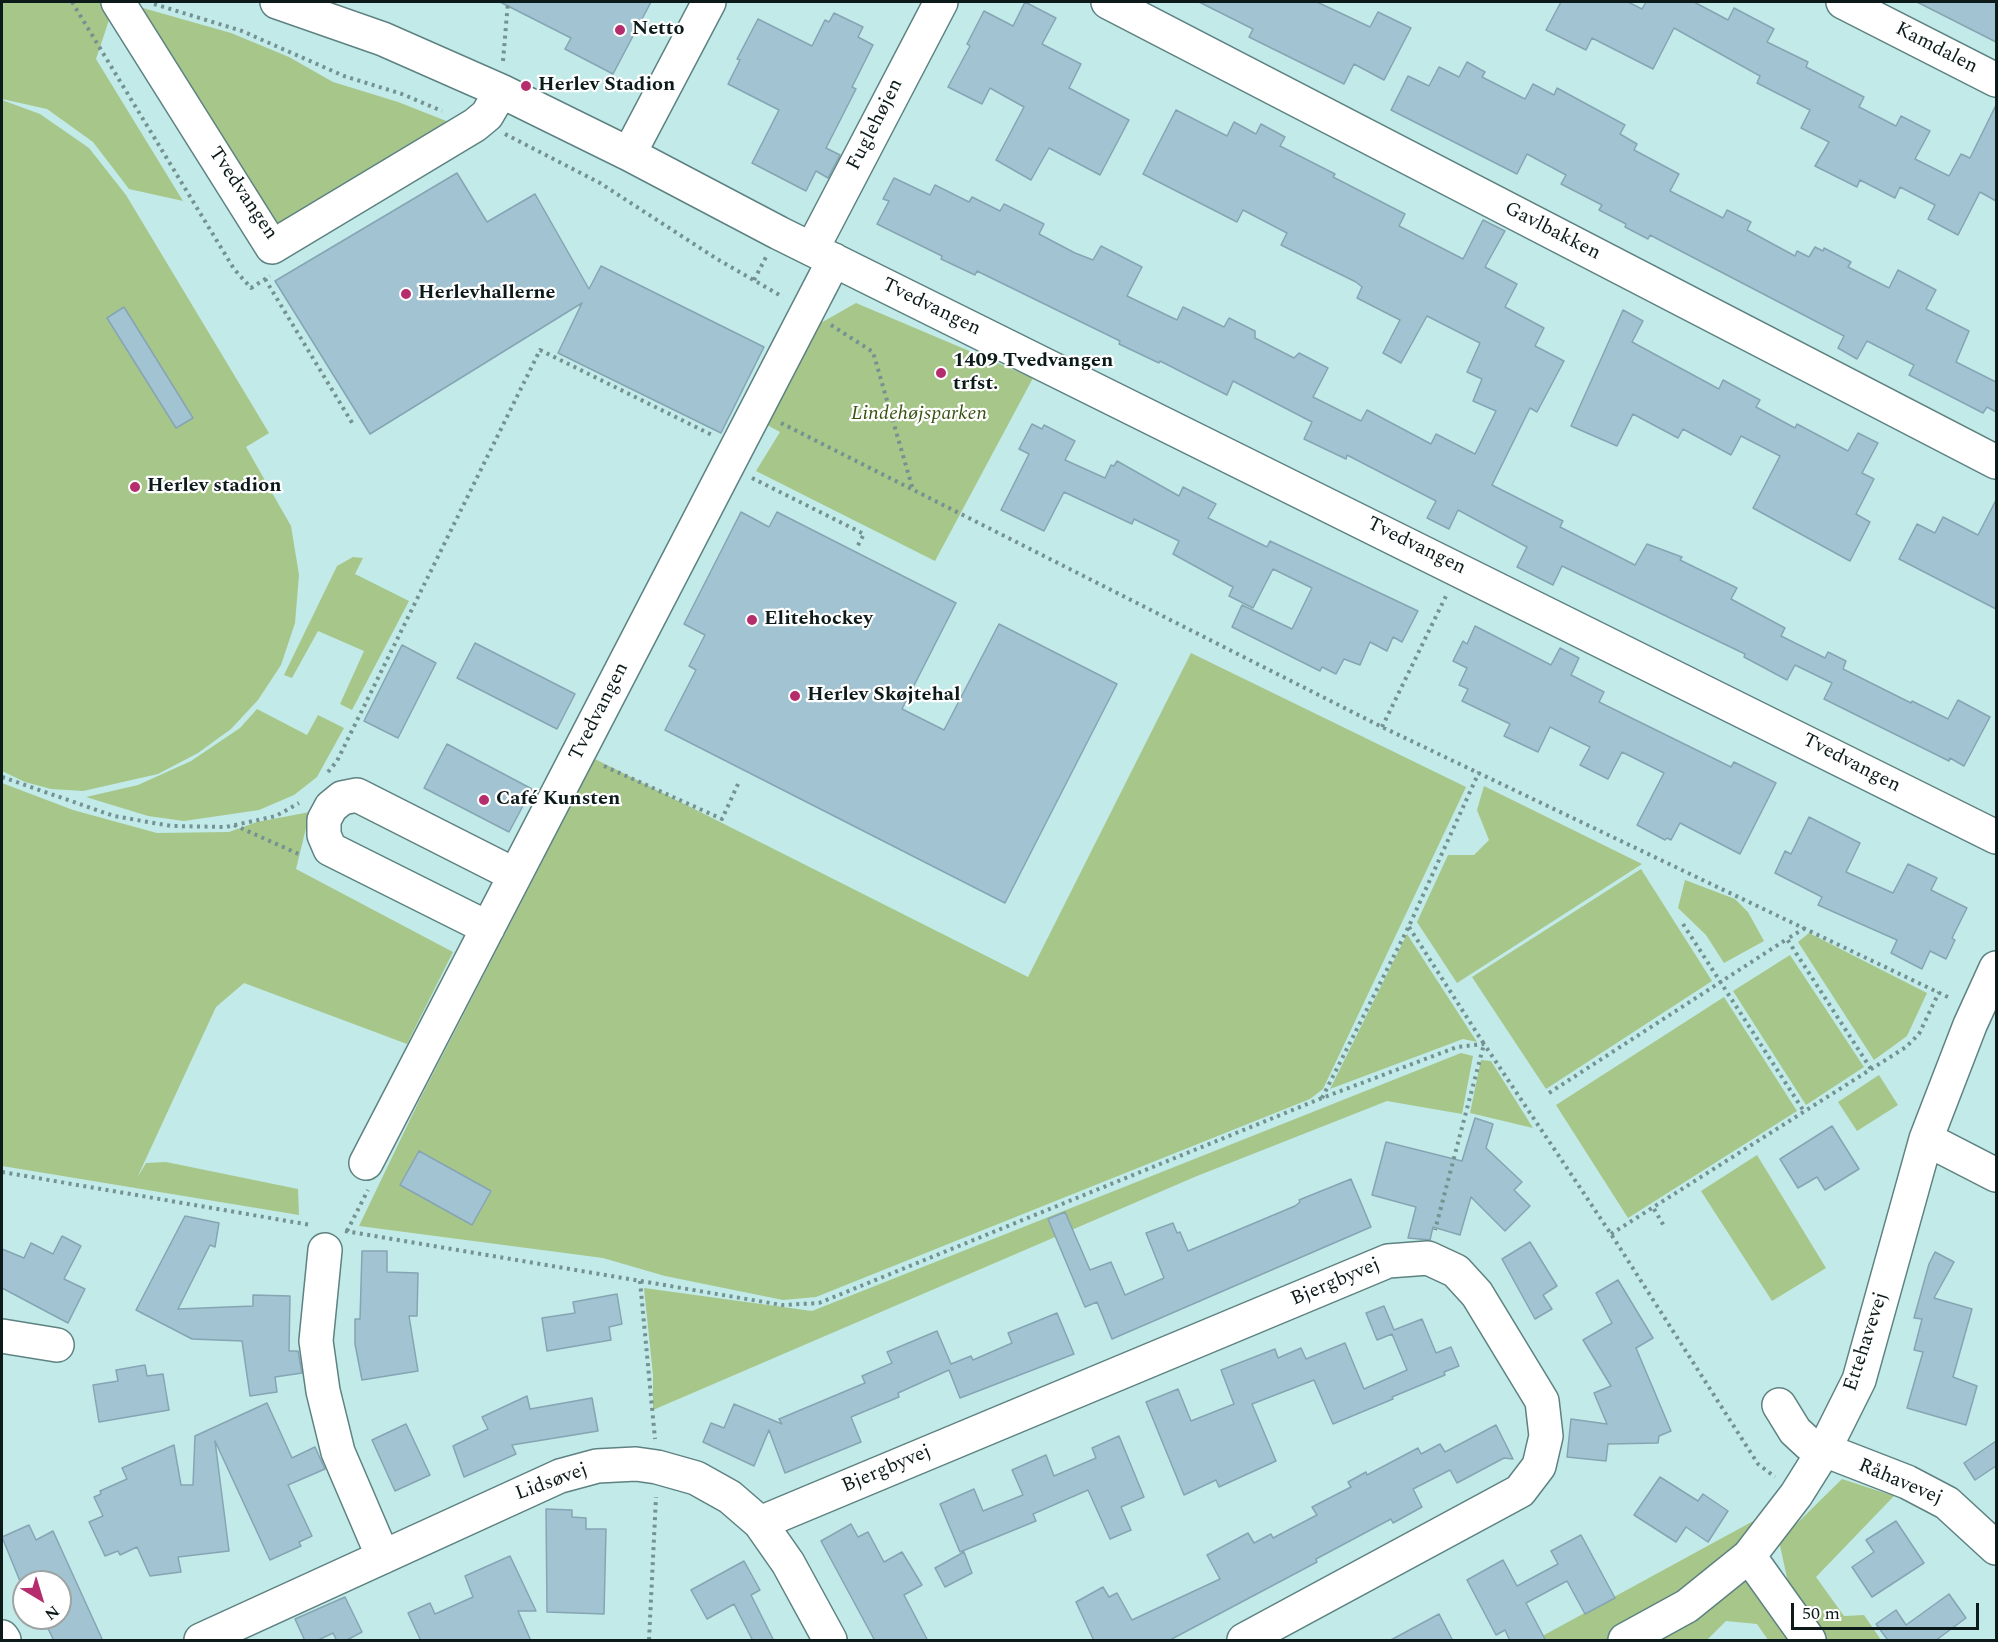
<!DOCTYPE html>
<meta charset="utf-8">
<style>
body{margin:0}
#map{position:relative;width:1998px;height:1642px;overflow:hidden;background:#c2eae9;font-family:Spectral,serif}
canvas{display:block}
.frame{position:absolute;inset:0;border:3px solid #0c1b1a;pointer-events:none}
.north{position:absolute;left:12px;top:1570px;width:60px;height:60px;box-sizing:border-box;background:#fff;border:2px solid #9ea4a3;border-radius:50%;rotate:142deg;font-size:16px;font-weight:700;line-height:24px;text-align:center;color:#0c1b1a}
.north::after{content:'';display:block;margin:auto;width:21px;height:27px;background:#b62d6d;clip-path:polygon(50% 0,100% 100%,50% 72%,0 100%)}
.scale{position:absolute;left:1791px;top:1603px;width:188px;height:27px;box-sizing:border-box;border:3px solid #0c1b1a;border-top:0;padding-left:8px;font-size:18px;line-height:21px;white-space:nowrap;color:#0c1b1a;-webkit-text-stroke:4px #fff;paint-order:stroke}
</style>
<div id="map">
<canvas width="1998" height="1642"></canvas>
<div class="frame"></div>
<div class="north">N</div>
<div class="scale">50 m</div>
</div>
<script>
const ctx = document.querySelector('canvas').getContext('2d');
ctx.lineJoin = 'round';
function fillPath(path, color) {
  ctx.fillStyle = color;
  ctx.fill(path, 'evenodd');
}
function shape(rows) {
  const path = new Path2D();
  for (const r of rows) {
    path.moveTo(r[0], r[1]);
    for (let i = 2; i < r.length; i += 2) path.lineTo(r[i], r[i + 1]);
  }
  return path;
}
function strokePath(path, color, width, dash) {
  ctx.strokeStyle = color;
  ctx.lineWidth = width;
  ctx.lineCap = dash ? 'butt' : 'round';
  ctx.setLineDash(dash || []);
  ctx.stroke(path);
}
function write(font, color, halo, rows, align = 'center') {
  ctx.font = font + ' Spectral,serif';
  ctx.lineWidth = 4.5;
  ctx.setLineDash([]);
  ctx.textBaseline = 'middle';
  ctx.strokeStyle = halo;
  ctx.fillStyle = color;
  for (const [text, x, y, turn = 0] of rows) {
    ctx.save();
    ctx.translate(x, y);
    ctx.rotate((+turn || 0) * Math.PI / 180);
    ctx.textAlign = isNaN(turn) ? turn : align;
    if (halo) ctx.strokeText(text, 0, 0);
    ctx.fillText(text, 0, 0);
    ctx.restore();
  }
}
const green = shape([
 [2,2,104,2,111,14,96,59,183,201,129,189,93,142,47,109,2,99],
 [136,6,231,33,289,57,333,82,398,102,454,124,286,230,270,226],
 [2,100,40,114,89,148,126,195,269,433,246,447,291,526,299,575,295,623,281,665,258,700,231,729,198,753,158,774,83,791,51,789,25,782,2,771],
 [856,303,1033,378,935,561,756,471,780,432,767,425,819,324],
 [353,557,363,558,355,574,409,601,352,710,340,704,364,651,318,631,292,678,284,675,337,566],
 [1191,653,1466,787,1323,1089,1310,1099,816,1297,783,1300,665,1276,603,1258,359,1226,419,1101,595,759,1028,977],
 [257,709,307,735,318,715,344,728,317,777,294,795,259,810,184,821,148,816,86,797,138,785,191,761,240,728],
 [2,783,73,810,157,833,229,832,257,822,310,812,296,869,453,952,407,1044,244,983,216,1007,137,1178,146,1163,166,1162,298,1189,299,1215,2,1166],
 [1484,786,1642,864,1457,983,1417,922,1448,855,1474,855,1489,840,1477,810],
 [1641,869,1712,981,1546,1089,1472,977],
 [1685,880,1735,899,1748,912,1764,941,1724,963,1706,935,1678,908],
 [1809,933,1927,993,1907,1036,1874,1060,1798,942],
 [1407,934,1477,1042,1463,1039,1330,1089],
 [1790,955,1864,1067,1806,1105,1733,991],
 [1724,997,1797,1111,1628,1218,1556,1105],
 [1461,1053,1473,1056,1462,1114,1387,1101,1197,1176,653,1410,653,1375,644,1288,812,1311],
 [1481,1060,1491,1061,1533,1128,1470,1113],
 [1879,1075,1898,1105,1857,1131,1838,1102],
 [1757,1155,1826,1268,1772,1301,1701,1191],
 [1842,1479,1894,1496,1816,1577,1844,1616,1864,1615,1881,1640,1825,1640,1789,1587,1779,1541],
 [1757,1519,1738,1550,1610,1640,1535,1640],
 [1752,1574,1799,1640,1768,1640,1757,1624,1726,1621,1707,1640,1654,1640]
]);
const building = shape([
 [500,2,651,2,613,74,565,49,571,38,500,2],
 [1025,2,1056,18,1042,44,1081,64,1069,88,1129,120,1100,175,1049,148,1031,180,996,160,1024,107,990,88,982,104,948,87,970,46,967,44,984,11,1013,26,1025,2],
 [1199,2,1317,2,1370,27,1378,12,1411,28,1384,80,1354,64,1344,84,1249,37,1253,29,1199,2],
 [1561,2,1628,2,1642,9,1646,2,1694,2,1728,20,1734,8,1774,29,1767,42,1808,62,1806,67,1864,97,1859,107,1896,126,1901,116,1930,131,1915,159,1949,176,1961,154,1970,158,1996,105,1996,201,1980,192,1958,235,1928,219,1935,205,1900,187,1895,198,1860,180,1857,187,1815,166,1829,142,1801,128,1810,110,1757,83,1760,76,1674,28,1653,69,1592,38,1586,50,1546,30,1561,2],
 [1917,2,1996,2,1996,42,1917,2],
 [834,13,863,27,858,37,873,45,852,87,856,89,826,148,840,155,828,178,816,171,806,191,752,163,779,110,728,84,740,60,737,59,758,19,812,46,825,20,829,22,834,13],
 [1467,62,1485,72,1482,77,1525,99,1533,84,1554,95,1557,88,1625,125,1620,134,1637,144,1634,150,1679,174,1670,191,1723,218,1727,210,1751,222,1747,230,1795,256,1797,251,1809,257,1815,247,1823,251,1824,248,1851,262,1848,267,1889,288,1898,270,1936,290,1926,309,1969,331,1956,362,1996,382,1996,412,1987,407,1983,413,1909,375,1914,365,1867,341,1857,359,1838,348,1844,336,1650,235,1648,239,1625,227,1626,224,1599,210,1602,205,1561,184,1566,175,1527,154,1517,174,1391,110,1408,76,1429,86,1439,67,1459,77,1467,62],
 [1176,110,1227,136,1234,122,1256,134,1261,124,1285,137,1280,146,1335,174,1333,177,1405,214,1399,226,1463,259,1483,220,1505,231,1485,267,1517,284,1505,307,1544,328,1535,346,1564,361,1537,412,1530,408,1492,485,1563,521,1560,527,1635,565,1647,544,1682,557,1680,560,1737,588,1731,599,1785,628,1781,636,1825,658,1828,652,1846,661,1843,669,1911,703,1912,701,1948,719,1958,700,1990,717,1964,766,1950,758,1949,761,1824,699,1832,683,1795,665,1787,680,1744,657,1745,654,1562,566,1553,585,1517,567,1527,547,1458,510,1449,529,1427,518,1436,501,1347,455,1346,459,1304,439,1312,422,1233,381,1227,395,1160,361,1159,363,1119,344,1120,341,977,271,975,275,941,259,942,256,877,224,889,201,883,199,894,178,930,195,935,185,969,202,972,197,1000,211,1004,204,1044,224,1039,234,1075,253,1093,260,1101,246,1142,267,1127,296,1177,320,1183,307,1224,327,1229,318,1255,331,1255,338,1294,358,1299,353,1328,368,1313,397,1361,421,1367,410,1431,444,1436,434,1475,454,1496,411,1473,401,1482,379,1467,372,1480,343,1427,316,1401,363,1383,353,1400,320,1357,298,1362,287,1356,282,1281,245,1287,233,1243,210,1237,222,1143,174,1176,110],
 [457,173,487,222,535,194,589,289,601,266,764,347,721,433,558,353,582,303,370,434,275,281,457,173],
 [124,307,193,418,176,428,107,318,124,307],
 [1623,310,1643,321,1632,342,1719,389,1723,380,1760,400,1756,407,1795,428,1797,424,1848,451,1858,433,1878,443,1862,473,1874,479,1856,514,1870,522,1850,561,1753,508,1780,456,1741,436,1731,455,1683,429,1678,438,1633,414,1617,446,1571,426,1623,310],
 [1032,424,1042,429,1044,425,1075,441,1065,460,1105,478,1111,465,1114,466,1117,461,1179,496,1183,487,1216,504,1208,518,1267,547,1270,541,1418,611,1402,642,1393,637,1387,651,1370,642,1360,665,1344,659,1336,674,1322,667,1320,671,1232,627,1242,605,1292,629,1312,588,1273,569,1253,608,1229,596,1233,587,1173,554,1179,541,1134,519,1132,524,1064,492,1044,531,1001,510,1029,454,1019,449,1032,424],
 [1996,500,1996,609,1899,559,1917,524,1935,533,1943,517,1978,535,1996,500],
 [741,512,769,527,777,512,956,603,902,709,944,730,999,624,1117,684,1005,903,665,730,696,670,689,666,705,635,684,624,741,512],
 [1475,626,1551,665,1560,648,1579,658,1571,675,1604,692,1599,702,1731,767,1734,762,1776,783,1740,854,1680,823,1671,840,1667,838,1665,840,1637,825,1664,773,1622,752,1608,779,1580,765,1590,747,1550,727,1538,752,1504,736,1510,724,1462,701,1468,689,1459,685,1467,668,1453,661,1463,641,1467,644,1475,626],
 [475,643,575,694,557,729,457,678,475,643],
 [402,645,436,663,398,738,364,721,402,645],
 [447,744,532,789,509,832,424,788,447,744],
 [1809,817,1860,843,1846,872,1893,893,1908,864,1937,878,1931,890,1967,908,1952,938,1955,940,1946,959,1930,951,1922,969,1891,953,1897,940,1818,905,1822,897,1775,873,1785,851,1791,854,1809,817],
 [1475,1118,1493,1124,1486,1148,1522,1182,1514,1190,1530,1206,1505,1231,1471,1197,1460,1235,1433,1227,1430,1240,1408,1238,1416,1207,1372,1195,1386,1142,1462,1161,1475,1118],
 [1832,1126,1859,1169,1825,1190,1817,1177,1798,1188,1780,1159,1832,1126],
 [419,1151,491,1191,472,1225,400,1185,419,1151],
 [1351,1179,1371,1227,1112,1339,1097,1302,1085,1307,1048,1219,1065,1212,1090,1270,1111,1262,1125,1295,1164,1278,1146,1233,1173,1223,1177,1233,1180,1232,1188,1251,1295,1206,1300,1202,1299,1200,1351,1179],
 [185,1216,219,1223,215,1247,210,1245,178,1309,253,1306,253,1295,290,1296,289,1351,298,1351,302,1373,275,1377,277,1392,250,1396,242,1341,192,1339,136,1310,185,1216],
 [62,1236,81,1246,64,1279,85,1289,68,1323,2,1288,2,1249,24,1258,31,1243,53,1254,62,1236],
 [1530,1242,1557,1286,1543,1295,1552,1309,1535,1319,1502,1259,1530,1242],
 [362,1251,387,1251,387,1272,418,1273,417,1316,409,1316,418,1371,362,1380,355,1344,355,1319,360,1319,362,1251],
 [1935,1252,1954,1262,1934,1298,1972,1309,1953,1377,1977,1386,1966,1425,1907,1408,1923,1352,1914,1350,1922,1319,1914,1318,1929,1264,1935,1252],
 [1618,1280,1653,1338,1636,1348,1671,1431,1659,1436,1658,1443,1608,1444,1606,1461,1567,1457,1571,1419,1607,1424,1594,1393,1611,1386,1583,1340,1612,1323,1596,1293,1618,1280],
 [617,1294,622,1324,609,1327,611,1340,547,1351,542,1318,575,1313,573,1302,617,1294],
 [1384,1306,1394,1330,1422,1319,1436,1353,1451,1347,1459,1366,1444,1372,1445,1375,1392,1397,1393,1399,1333,1424,1314,1380,1252,1404,1276,1461,1219,1487,1216,1480,1184,1495,1146,1402,1178,1389,1191,1421,1234,1404,1221,1370,1275,1349,1278,1358,1301,1348,1306,1359,1345,1343,1364,1389,1407,1370,1392,1334,1377,1340,1366,1313,1384,1306],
 [1057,1313,1074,1354,960,1398,949,1370,898,1393,899,1397,851,1417,861,1442,785,1473,769,1430,754,1466,703,1442,711,1423,724,1428,734,1404,782,1424,779,1419,865,1383,862,1376,892,1363,887,1352,937,1331,951,1364,971,1356,973,1360,1012,1343,1008,1333,1057,1313],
 [145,1365,147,1376,163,1374,169,1410,99,1422,93,1385,118,1381,116,1370,145,1365],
 [527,1396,530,1409,592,1398,598,1431,512,1445,516,1454,464,1477,453,1446,488,1429,482,1417,527,1396],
 [267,1403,292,1458,315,1447,325,1469,288,1485,312,1536,299,1542,301,1546,270,1560,215,1441,229,1551,178,1557,181,1572,150,1576,137,1547,120,1555,118,1551,105,1556,89,1522,103,1516,94,1497,101,1494,100,1491,127,1479,122,1468,174,1445,181,1485,193,1485,195,1436,267,1403],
 [406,1424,430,1475,395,1491,372,1440,406,1424],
 [1496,1425,1513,1459,1504,1458,1457,1483,1450,1470,1413,1489,1422,1507,1393,1523,1391,1519,1316,1559,1317,1562,1168,1641,1094,1641,1076,1602,1103,1587,1109,1597,1117,1593,1132,1620,1220,1579,1207,1555,1248,1533,1254,1543,1271,1534,1273,1538,1317,1515,1312,1507,1351,1487,1348,1482,1366,1472,1367,1475,1418,1448,1421,1454,1440,1444,1445,1452,1496,1425],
 [1119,1436,1144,1497,1121,1507,1131,1530,1110,1539,1088,1490,1033,1514,1036,1521,960,1552,940,1504,974,1489,983,1511,1023,1495,1012,1470,1046,1455,1054,1476,1096,1458,1092,1448,1119,1436],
 [1996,1441,1996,1466,1975,1480,1964,1463,1996,1441],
 [1660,1477,1698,1501,1703,1494,1728,1511,1708,1542,1686,1527,1676,1542,1634,1515,1660,1477],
 [546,1509,572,1510,572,1517,586,1518,586,1529,606,1529,604,1614,547,1612,546,1509],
 [1896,1521,1924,1563,1872,1597,1852,1567,1874,1552,1866,1540,1896,1521],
 [851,1524,858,1537,868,1532,884,1562,902,1552,922,1585,904,1595,928,1641,875,1641,821,1541,851,1524],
 [29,1525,36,1540,53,1531,103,1641,54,1641,43,1618,60,1618,60,1582,24,1582,24,1591,2,1537,29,1525],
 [1581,1535,1615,1598,1585,1614,1567,1581,1526,1603,1546,1641,1510,1641,1505,1630,1496,1635,1467,1580,1503,1560,1517,1586,1558,1564,1551,1551,1581,1535],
 [964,1552,972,1573,945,1587,935,1568,964,1552],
 [510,1556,536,1611,518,1611,531,1641,421,1641,408,1613,430,1603,435,1614,473,1597,465,1576,510,1556],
 [744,1561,760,1590,751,1595,774,1641,753,1641,734,1604,707,1619,691,1590,744,1561],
 [1949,1594,1966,1618,1935,1641,1884,1641,1887,1639,1876,1624,1896,1610,1906,1625,1949,1594],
 [345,1597,362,1632,345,1641,337,1641,333,1633,316,1641,305,1641,295,1619,345,1597],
 [1439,1614,1453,1641,1389,1641,1439,1614]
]);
const path = shape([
 [72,2,234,269,251,288,270,276],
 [154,4,242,31,344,76,402,94,442,111],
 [503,61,508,2],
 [505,134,600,183,717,259,783,297],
 [265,279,354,426],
 [754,280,766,257],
 [831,325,873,352,913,490],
 [781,423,1382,727,1950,998],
 [752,478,864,534,857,547],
 [1382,727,1446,596],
 [604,766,722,819,738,784],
 [328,772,337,761,540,350,712,435],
 [2,777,114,816,171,826,226,827,276,816,299,803],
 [234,825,301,855],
 [1683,924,1805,1113],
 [1409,927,1484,1044,1435,1230],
 [1805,928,1787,939,1871,1069],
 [1549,1093,1787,939],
 [1322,1098,1409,926,1479,772],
 [2,1172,311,1225],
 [1654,1209,1664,1226],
 [345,1231,782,1305,819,1303,1322,1098,1457,1047,1484,1044,1611,1234,1758,1464,1775,1477],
 [347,1231,368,1190],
 [1611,1234,1906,1047,1919,1034,1939,992],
 [640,1281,655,1439],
 [649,1640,656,1497]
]);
const minor = shape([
 [118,2,272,247,475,125,487,115,501,91],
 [277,2,383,39,501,91,629,154,779,233,1996,837],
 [1108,2,1996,462],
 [1843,2,1996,80],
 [629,154,709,2],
 [812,249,941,2],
 [488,928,330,849,324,835,324,820,331,807,342,798,357,795,515,875],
 [1926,1139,1996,1175],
 [366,1163,834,260],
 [325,1250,316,1341,323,1391,338,1452,383,1557],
 [2,1336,57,1345],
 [1779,1405,1795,1431,1809,1444,1907,1482,1947,1503,1996,1548],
 [760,1523,1388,1261,1428,1258,1456,1271,1477,1294,1542,1401,1546,1436,1539,1466,1520,1491,1244,1640],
 [1749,1556,1809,1640],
 [2,1637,4,1640],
 [201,1640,560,1476,597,1466,636,1464,657,1467,696,1478,730,1497,760,1523,788,1563,830,1640],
 [1625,1640,1687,1606,1749,1556,1796,1495,1823,1452,1859,1380,1926,1139,1970,1025,1996,968]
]);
const markers = [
 [620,30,6,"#b62d6d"],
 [526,86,6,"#b62d6d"],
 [406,294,6,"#b62d6d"],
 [941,373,6,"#b62d6d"],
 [135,487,6,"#b62d6d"],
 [752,620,6,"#b62d6d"],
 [795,696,6,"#b62d6d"],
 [484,800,6,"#b62d6d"]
];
const poiNames = [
 ["Netto",632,30],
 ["Herlev Stadion",538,86],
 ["Herlevhallerne",418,294],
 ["1409 Tvedvangen",953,362],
 ["trfst.",953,385],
 ["Herlev stadion",147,487],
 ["Elitehockey",764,620],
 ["Herlev Skøjtehal",807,696],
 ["Café Kunsten",496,800]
];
const streetNames = [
 ["Kamdalen",1936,49,27],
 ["Fuglehøjen",876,125,-63],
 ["Tvedvangen",242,194,56],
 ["Gavlbakken",1552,232,27],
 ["Tvedvangen",931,308,26],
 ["Tvedvangen",1416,547,26],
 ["Tvedvangen",600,712,-63],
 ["Tvedvangen",1851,764,27],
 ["Bjergbyvej",1336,1283,-23],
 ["Ettehavevej",1867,1342,-72],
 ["Bjergbyvej",887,1470,-23],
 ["Lidsøvej",552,1483,-20],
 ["Råhavevej",1900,1483,23]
];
const parkNames = [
 ["Lindehøjsparken",919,415]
];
fillPath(green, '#a7c689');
fillPath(building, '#a2c3d1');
strokePath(building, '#86a5b4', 1.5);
strokePath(minor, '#5d8281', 36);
strokePath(path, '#749291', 4, [3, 4.5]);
strokePath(minor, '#fff', 33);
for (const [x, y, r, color] of markers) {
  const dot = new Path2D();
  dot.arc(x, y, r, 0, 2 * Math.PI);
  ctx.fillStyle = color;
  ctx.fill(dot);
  strokePath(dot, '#fff', 2);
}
write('bold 20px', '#0c1b1a', '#fff', poiNames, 'left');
write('20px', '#0c1b1a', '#fff', streetNames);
write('italic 20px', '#375211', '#fff', parkNames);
</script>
